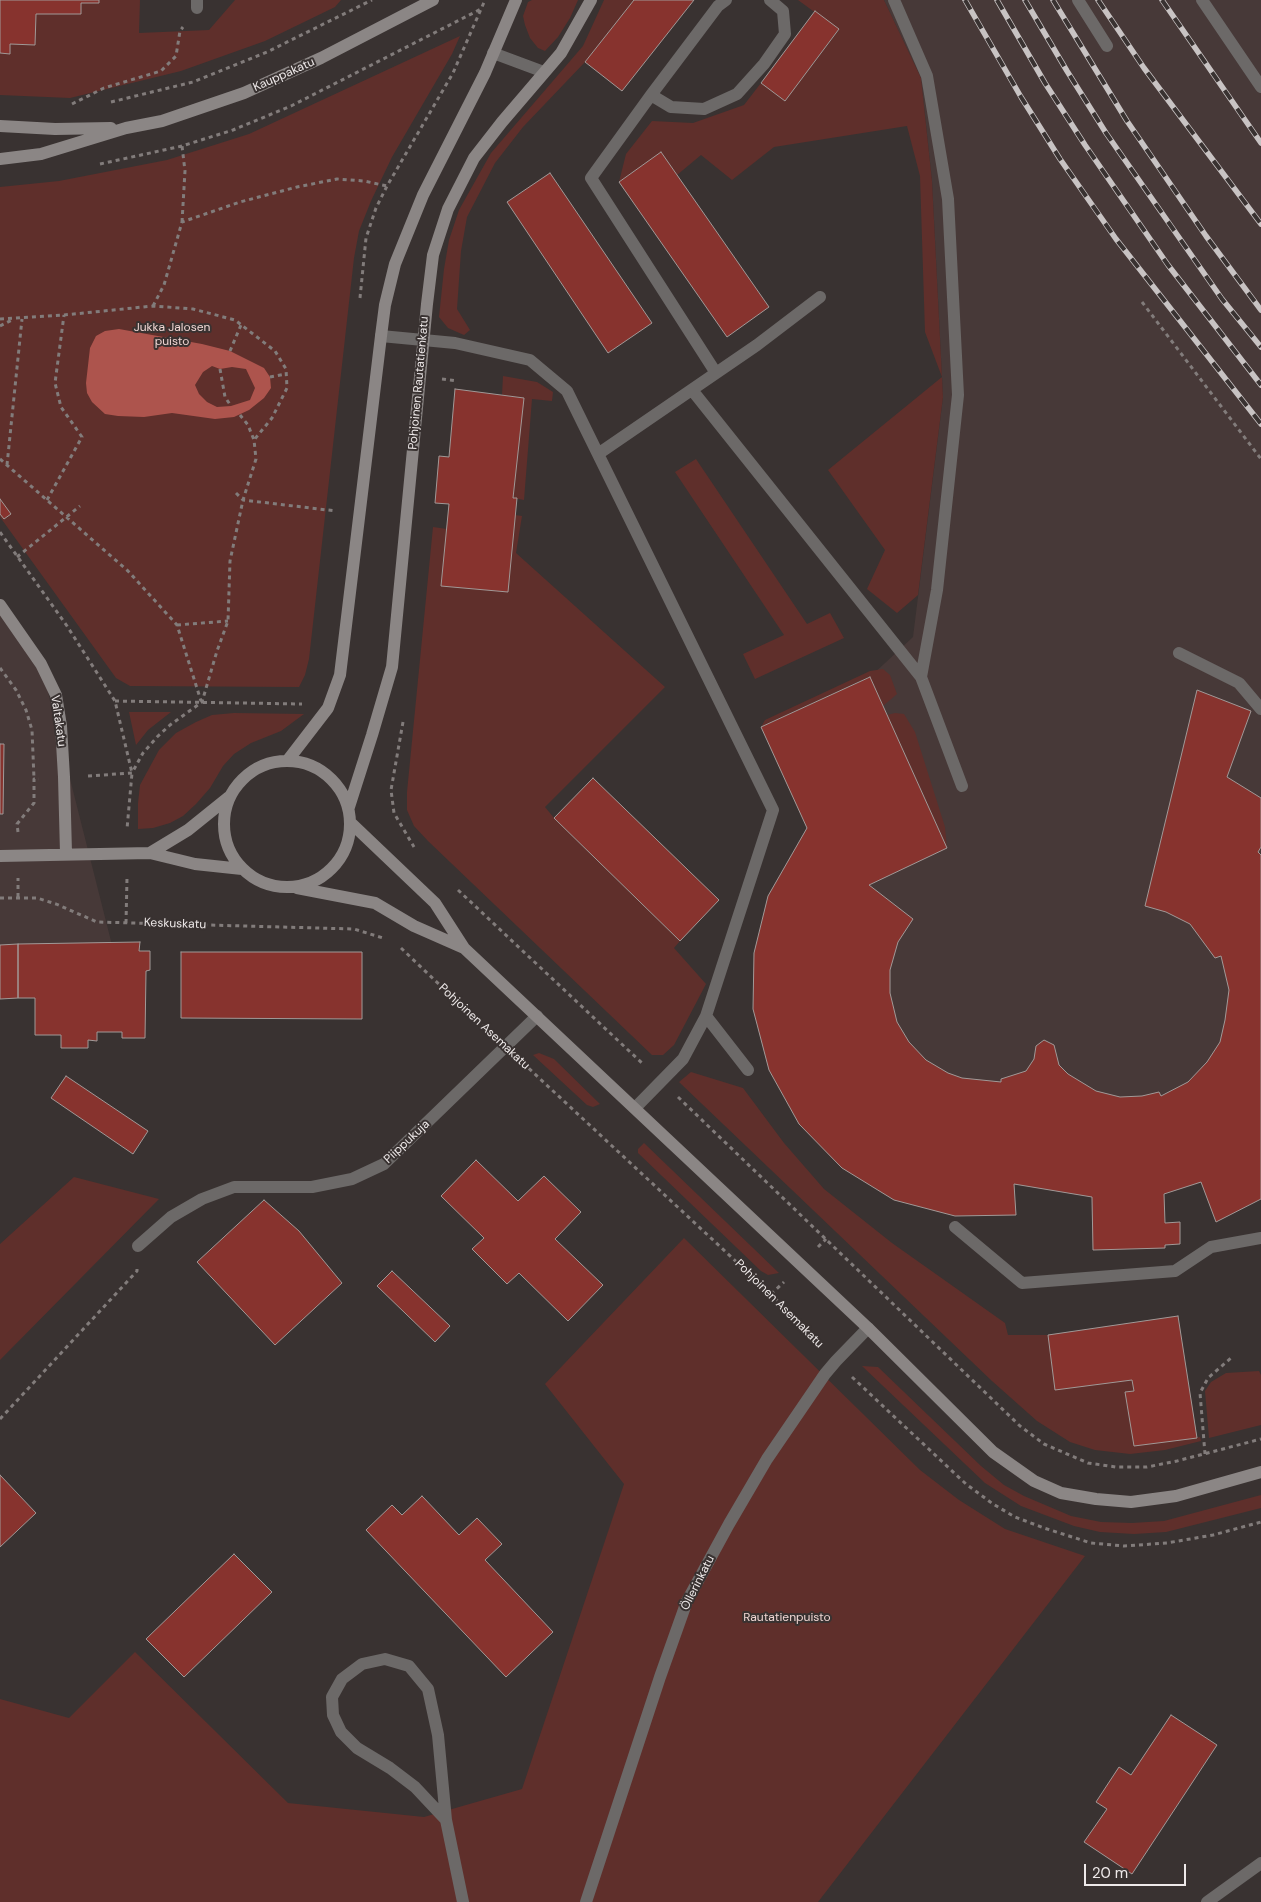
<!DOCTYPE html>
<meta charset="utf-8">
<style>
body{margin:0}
#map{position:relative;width:1261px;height:1902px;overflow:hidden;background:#393231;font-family:"DM Sans",sans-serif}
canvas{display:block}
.scale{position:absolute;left:1084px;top:1864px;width:102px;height:22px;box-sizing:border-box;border:2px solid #eee9e9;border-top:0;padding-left:6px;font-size:15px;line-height:18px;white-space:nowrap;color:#eee9e9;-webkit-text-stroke:4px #393231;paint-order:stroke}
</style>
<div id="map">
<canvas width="1261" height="1902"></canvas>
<div class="scale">20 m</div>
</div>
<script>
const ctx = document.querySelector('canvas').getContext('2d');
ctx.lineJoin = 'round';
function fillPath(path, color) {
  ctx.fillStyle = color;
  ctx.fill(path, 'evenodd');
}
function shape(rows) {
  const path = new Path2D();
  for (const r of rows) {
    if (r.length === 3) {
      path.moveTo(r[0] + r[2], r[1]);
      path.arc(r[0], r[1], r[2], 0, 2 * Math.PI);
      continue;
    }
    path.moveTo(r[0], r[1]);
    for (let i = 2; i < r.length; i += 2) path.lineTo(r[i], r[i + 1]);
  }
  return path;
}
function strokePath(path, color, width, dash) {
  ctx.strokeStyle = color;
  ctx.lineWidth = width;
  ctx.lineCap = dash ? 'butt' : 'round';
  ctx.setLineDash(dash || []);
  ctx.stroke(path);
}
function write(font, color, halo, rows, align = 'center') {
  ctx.font = font + ' "DM Sans",sans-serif';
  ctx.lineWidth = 4;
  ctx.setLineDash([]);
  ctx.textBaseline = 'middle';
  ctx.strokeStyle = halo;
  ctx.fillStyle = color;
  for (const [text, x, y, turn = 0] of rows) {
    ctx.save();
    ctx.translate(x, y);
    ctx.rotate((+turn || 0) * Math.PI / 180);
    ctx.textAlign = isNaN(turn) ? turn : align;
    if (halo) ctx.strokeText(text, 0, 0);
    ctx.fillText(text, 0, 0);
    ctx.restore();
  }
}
const built = shape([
 [884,0,1261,0,1261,1199,1216,1222,1201,1183,1164,1194,1165,1223,1180,1222,1180,1244,1166,1245,1165,1248,1093,1250,1091,1197,1014,1184,1016,1215,955,1216,894,1200,842,1168,799,1124,769,1070,753,1009,754,953,768,896,807,828,761,727,870,677,913,637,943,397,932,181,921,78],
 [0,601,41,664,113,949,0,952]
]);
const green = shape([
 [99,0,140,0,139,33,209,30,235,0,341,0,335,7,265,41,181,71,70,98,0,95,0,53,10,53,10,44,35,45,36,14,81,3,99,3],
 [532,0,578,0,570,18,558,37,545,51,538,48,530,38,525,25,523,16,528,2],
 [604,0,634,0,585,62,523,127,495,163,467,217,461,251,457,309,470,330,464,335,448,328,439,317,444,269,449,240,459,210,491,153,583,46],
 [798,0,884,0,921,78,932,181,943,397,918,595,897,613,867,589,885,550,828,470,942,377,925,332,920,176,907,126,774,147,732,180,701,155,677,175,661,153,619,182,626,154,652,121,693,123,744,105,761,83,785,101,839,30],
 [460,36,452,54,392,157,371,201,359,231,354,258,309,659,305,675,299,687,130,686,116,678,0,517,0,187,59,181,167,160,249,134],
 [503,376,537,382,553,392,552,401,532,399,524,500,513,498,523,398,502,395],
 [696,459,807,624,830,613,844,638,755,679,743,654,784,635,675,472],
 [515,515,522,516,516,553,665,687,545,807,554,818,680,941,674,948,706,984,674,1045,663,1055,652,1055,428,841,414,826,407,810,407,792,433,527,447,529,441,586],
 [883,669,890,675,897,694,883,706,869,677,761,727,765,720,870,671],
 [129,712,171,712,148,730,136,745],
 [234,713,304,714,281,731,251,743,234,754,223,766,210,788,196,804,183,816,170,823,153,828,138,829,138,803,140,785,159,750,176,733,196,722,212,715],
 [895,713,904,714,915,732,945,827,947,848,887,715],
 [539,1053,554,1059,600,1104,593,1107,587,1105,533,1055],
 [691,1072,743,1088,784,1143,824,1189,892,1243,1005,1323,1008,1335,1048,1335,1055,1389,1132,1380,1134,1391,1125,1393,1134,1446,1200,1437,1201,1441,1165,1450,1130,1454,1095,1450,1070,1442,1037,1421,992,1381,679,1082],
 [644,1143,779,1273,768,1275,761,1271,638,1153,638,1149],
 [74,1177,159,1199,0,1360,0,1244],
 [684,1238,920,1470,959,1500,1005,1529,1085,1556,818,1902,0,1902,0,1699,69,1718,135,1652,288,1803,424,1817,522,1789,624,1484,545,1384],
 [862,1366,878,1367,981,1466,1004,1485,1024,1496,1071,1516,1101,1522,1132,1523,1164,1521,1261,1495,1261,1508,1166,1532,1134,1534,1100,1532,1074,1526,1021,1506,985,1483],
 [1259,1371,1261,1375,1261,1425,1209,1438,1205,1391,1211,1382,1226,1373]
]);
const water = shape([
 [119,329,202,344,230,351,264,368,270,377,271,388,264,398,249,410,234,417,215,419,172,413,144,417,118,416,105,414,92,402,87,393,86,383,90,348,96,336,105,331],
 [212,366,220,369,232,367,246,369,255,388,250,400,231,406,217,407,207,402,199,394,195,385,203,372]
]);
const building = shape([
 [0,0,99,0,99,3,81,3,81,14,36,14,35,45,10,44,10,54,0,53,0,0],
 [634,0,694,0,622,91,585,62,634,0],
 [815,11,839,29,785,101,761,83,815,11],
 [661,152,769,307,727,337,619,182,661,152],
 [550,173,652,323,608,353,507,202,550,173],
 [455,389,524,398,513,498,517,498,508,592,441,586,449,504,435,503,439,456,449,457,455,389],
 [0,499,11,514,4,519,0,514,0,499],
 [870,677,947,848,869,885,913,919,898,942,890,970,890,993,897,1022,909,1042,926,1060,948,1073,962,1078,1001,1082,1001,1079,1026,1071,1034,1059,1036,1046,1044,1040,1054,1045,1059,1065,1068,1074,1096,1091,1120,1097,1142,1096,1159,1092,1161,1096,1188,1082,1207,1062,1220,1042,1225,1020,1229,990,1221,956,1215,958,1190,924,1166,912,1145,906,1197,690,1251,711,1227,777,1261,798,1261,847,1258,852,1261,855,1261,1199,1216,1222,1201,1182,1164,1194,1165,1223,1180,1222,1180,1244,1165,1245,1165,1248,1093,1250,1092,1197,1014,1184,1016,1215,955,1216,894,1200,842,1168,799,1124,769,1070,753,1009,754,953,768,896,807,828,761,727,870,677],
 [0,744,4,744,3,814,0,814,0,744],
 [593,778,719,900,680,941,554,818,593,778],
 [140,942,139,951,150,951,150,970,146,971,145,1038,122,1038,122,1032,97,1032,97,1041,88,1040,88,1048,61,1048,61,1035,35,1035,35,998,18,998,18,944,140,942],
 [18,944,18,998,0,999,0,945,18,944],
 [181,952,362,952,362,1019,181,1018,181,952],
 [66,1076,148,1131,133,1154,51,1098,66,1076],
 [476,1160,518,1201,544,1176,581,1212,555,1239,603,1285,568,1321,519,1273,507,1284,472,1249,484,1238,441,1196,476,1160],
 [264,1200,299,1231,342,1283,275,1345,197,1262,264,1200],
 [392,1271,450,1326,435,1342,377,1286,392,1271],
 [1178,1316,1197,1438,1134,1446,1125,1392,1134,1391,1132,1380,1055,1390,1048,1335,1178,1316],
 [0,1475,36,1513,0,1547,0,1475],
 [422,1496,459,1535,477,1518,502,1544,485,1560,553,1632,506,1677,366,1530,392,1505,402,1515,422,1496],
 [234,1554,272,1592,184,1677,146,1639,234,1554],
 [1171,1715,1217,1745,1132,1874,1084,1842,1107,1809,1096,1802,1119,1767,1131,1775,1171,1715]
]);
const path = shape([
 [111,102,193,82,267,52,372,0],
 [72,104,104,88,161,71,176,56,180,31,183,27],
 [100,164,182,146,233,130,291,106,481,9],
 [182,222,185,171,182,146],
 [360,298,366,238,376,208,387,186,453,73,485,0],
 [1142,302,1261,459],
 [153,306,164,285,182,222,240,202,297,187,337,179,364,181,387,186],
 [0,319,64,315,153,306,193,309,235,320,275,351,286,369,287,388,272,418,254,440],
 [0,326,12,320],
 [230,351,241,325],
 [220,369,225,397,231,406],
 [270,377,286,374],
 [442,379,457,381],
 [0,459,128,571,177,625,201,701],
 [7,465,22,319],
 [236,493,243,500,336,511],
 [47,500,82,437,61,407,55,383,64,315],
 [0,532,67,626,115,701,132,773,127,829],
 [17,557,80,506],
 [177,625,228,621],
 [0,668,16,690,26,710,32,730,34,779],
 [115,701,302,704],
 [403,722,391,790,394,813,414,847],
 [88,776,132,773,143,753,157,737,170,725,202,702,217,651,228,621,230,561,243,500,256,459,254,440,248,425,240,415],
 [18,832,17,824,34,803,34,779,39,779],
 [458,890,644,1065],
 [18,897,18,878],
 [0,898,37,898,56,904,97,922,354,929,383,938],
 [126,923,127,878],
 [401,948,487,1030],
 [523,1063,771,1294,819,1344],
 [678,1097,1020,1426,1044,1444,1088,1463,1116,1467,1147,1467,1177,1461,1261,1439],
 [818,1247,826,1239],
 [771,1294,784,1282],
 [852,1377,966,1484,993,1504,1015,1517,1044,1528,1091,1543,1124,1546,1167,1543,1213,1535,1261,1522],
 [0,1419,137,1271,137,1269],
 [1205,1454,1200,1393,1208,1378,1231,1358]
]);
const lane = shape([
 [894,0,927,76,948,199,958,395,937,590,921,677],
 [1078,0,1107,46],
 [1202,0,1261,87],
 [493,53,544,72],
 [651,95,671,107,704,109,737,94,764,64,785,34,783,11,770,0],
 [381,336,455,343,530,360,567,391,773,810,706,1016,683,1059,635,1108],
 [716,373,591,178,651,95,718,6,726,0],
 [692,390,921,677,962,786],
 [598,454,757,345,820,297],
 [1179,653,1239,683,1261,709],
 [706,1016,748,1070],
 [955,1227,1022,1283,1175,1271,1211,1247,1261,1238],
 [446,1820,415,1787,390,1768,357,1748,341,1732,333,1715,332,1697,342,1679,362,1664,385,1659,409,1666,428,1689,438,1735,446,1820,463,1902]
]);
const street = shape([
 [197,0,197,8],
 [138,1246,171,1217,202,1199,234,1187,312,1187,352,1179,384,1164,537,1016],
 [586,1902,660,1677,687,1601,729,1524,767,1459,825,1374,836,1361,868,1328],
 [1207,1902,1261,1863]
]);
const secondary = shape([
 [0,126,55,129,111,128],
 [0,159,41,154,126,128,162,121,244,93,321,58,433,0],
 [0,605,41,664,56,695,61,726,64,777,66,853],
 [288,760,328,708,340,675,381,336,385,305,395,264,423,195,485,73,516,0],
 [287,824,63],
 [349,807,372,735,392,667,427,304,433,255,448,209,474,158,502,122,561,53,591,0],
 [351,823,435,903,464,948,868,1328,993,1452,1034,1481,1061,1493,1096,1499,1131,1502,1176,1496,1261,1472],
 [150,853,188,830,229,797],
 [0,856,150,853,195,864,242,869],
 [297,888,375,903,414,926,464,948]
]);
const rail = shape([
 [965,0,1021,97,1060,159,1116,239,1261,424],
 [997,0,1045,83,1085,145,1168,265,1261,385],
 [1025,0,1067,71,1106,133,1222,299,1261,347],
 [1053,0,1127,121,1206,236,1261,310],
 [1098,0,1144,68,1261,224],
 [1162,0,1261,143]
]);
const streetNames = [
 ["Kauppakatu",284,75,-24],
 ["Pohjoinen Rautatienkatu",419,383,-85],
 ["Valtakatu",58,721,82],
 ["Keskuskatu",175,924,2],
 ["Pohjoinen Asemakatu",484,1027,43],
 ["Piippukuja",407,1142,-43],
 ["Pohjoinen Asemakatu",779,1304,45],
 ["Öllerinkatu",698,1583,-63]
];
const parkNames = [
 ["Jukka Jalosen",172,328],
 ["puisto",172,342],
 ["Rautatienpuisto",787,1618]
];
fillPath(built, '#473938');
fillPath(green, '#5f2f2b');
fillPath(water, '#ad544d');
fillPath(building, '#87332e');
strokePath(building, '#a19997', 1);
strokePath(path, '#827c7b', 3, [4, 4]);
strokePath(lane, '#6c6968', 12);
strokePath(street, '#6c6968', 12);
strokePath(secondary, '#8b8685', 12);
strokePath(rail, '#c8c3c3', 5.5);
strokePath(rail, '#393231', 4, [11]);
write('12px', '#eee9e9', '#393231', streetNames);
write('12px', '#f0d6d3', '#393231', parkNames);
</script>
